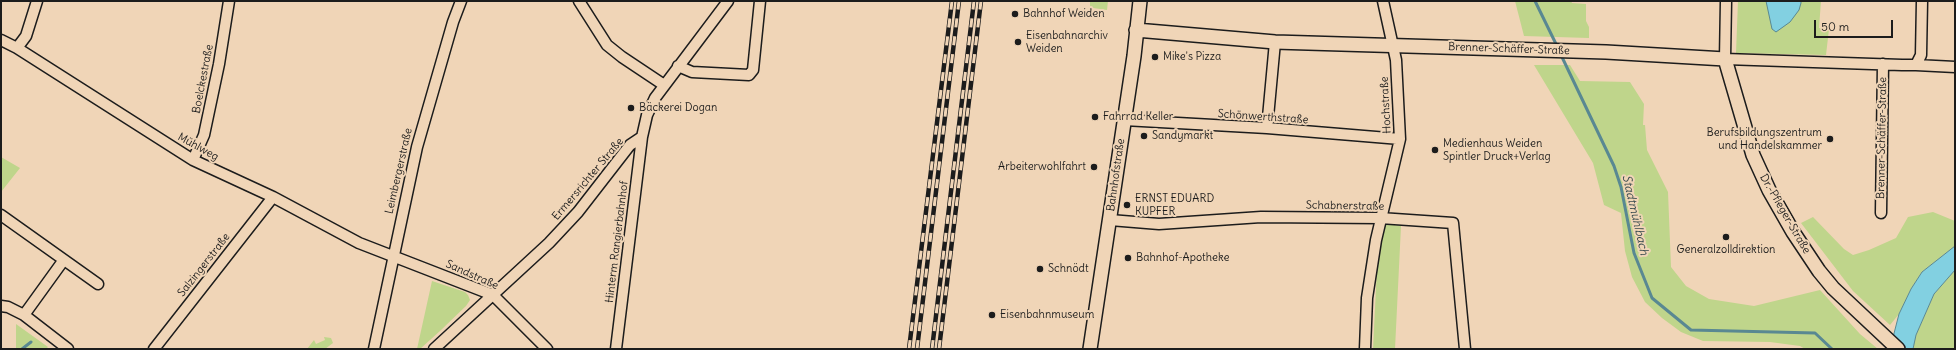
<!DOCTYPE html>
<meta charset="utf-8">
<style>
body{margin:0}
#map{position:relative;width:1956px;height:350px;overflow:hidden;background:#f0d5b7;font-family:Delius,sans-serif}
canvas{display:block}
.frame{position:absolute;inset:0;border:2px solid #1c1c1c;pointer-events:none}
.scale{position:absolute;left:1814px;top:20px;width:79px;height:18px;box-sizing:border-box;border:2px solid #1c1c1c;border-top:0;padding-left:5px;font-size:12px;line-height:14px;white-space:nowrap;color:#1c1c1c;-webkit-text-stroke:3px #f0d5b7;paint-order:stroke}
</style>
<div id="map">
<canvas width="1956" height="350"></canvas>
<div class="frame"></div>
<div class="scale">50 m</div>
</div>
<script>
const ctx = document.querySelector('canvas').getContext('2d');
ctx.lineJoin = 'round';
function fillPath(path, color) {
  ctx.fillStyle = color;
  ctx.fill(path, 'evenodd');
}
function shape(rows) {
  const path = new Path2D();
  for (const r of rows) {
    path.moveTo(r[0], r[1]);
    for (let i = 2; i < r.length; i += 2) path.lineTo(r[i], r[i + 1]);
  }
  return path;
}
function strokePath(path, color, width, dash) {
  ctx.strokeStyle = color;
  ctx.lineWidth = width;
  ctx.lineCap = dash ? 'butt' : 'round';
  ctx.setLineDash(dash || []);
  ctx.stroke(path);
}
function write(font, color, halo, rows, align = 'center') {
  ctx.font = font + ' Delius,sans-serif';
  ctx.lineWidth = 4;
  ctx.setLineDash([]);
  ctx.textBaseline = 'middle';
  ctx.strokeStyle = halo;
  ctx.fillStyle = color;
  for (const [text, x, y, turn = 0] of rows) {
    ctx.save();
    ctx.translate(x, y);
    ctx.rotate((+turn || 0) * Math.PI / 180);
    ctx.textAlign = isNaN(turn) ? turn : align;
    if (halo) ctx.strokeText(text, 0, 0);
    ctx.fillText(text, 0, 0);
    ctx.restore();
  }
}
const green = shape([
 [1090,1,1108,1,1107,10,1093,8,1090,6],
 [1515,1,1571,1,1572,3,1586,4,1586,21,1589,27,1589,38,1524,36],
 [1738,1,1821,1,1819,28,1829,29,1826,55,1736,53],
 [1534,65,1570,65,1580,81,1630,82,1644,104,1643,125,1645,125,1647,150,1668,192,1671,267,1686,286,1709,299,1754,306,1820,290,1860,334,1878,349,1805,349,1800,346,1770,342,1703,341,1681,332,1662,318,1645,302,1632,277,1625,251,1621,213,1604,205,1593,163],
 [1,157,20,168,1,192],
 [1933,212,1955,221,1955,246,1922,272,1911,289,1899,314,1890,325,1853,291,1801,223,1813,217,1844,249,1853,255,1869,250,1896,238,1908,217],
 [1386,224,1401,226,1395,349,1373,349,1378,247],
 [1955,270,1955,349,1915,349,1913,347,1916,335,1934,294],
 [432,281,465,292,468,295,470,300,466,306,440,331,420,349,417,349],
 [16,324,48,347,46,349,16,349],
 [324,337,331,338,333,343,325,349,307,349,314,340,316,344,325,340]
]);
const water = shape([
 [1766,1,1801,1,1801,3,1799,10,1790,22,1776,32,1772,29,1766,1],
 [1955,246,1955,270,1934,294,1916,335,1913,349,1890,349,1899,314,1911,289,1922,272,1955,246]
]);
const stream = shape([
 [1535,1,1557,46],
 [1561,55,1614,166,1621,187,1634,253,1652,298,1691,330,1815,333,1832,349],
 [22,349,31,342]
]);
const minor = shape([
 [579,1,607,45,622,57,664,85],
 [1726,1,1725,59,1902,65,1916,65,1921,55,1922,1],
 [1,40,17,48,193,160,273,197,359,243,493,295,547,349],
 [17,48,26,36,37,1],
 [1916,65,1955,67],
 [678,66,692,72,749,75,753,70,760,1],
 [1124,120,1267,128,1400,139],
 [1267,128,1275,42],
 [193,160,204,135,219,64,229,1],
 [1881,213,1883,64],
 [1,215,98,284],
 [1110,220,1159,224,1261,217,1380,218,1453,223,1465,349],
 [1,306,8,307,24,315,68,349],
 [24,315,63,261],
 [154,349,273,197],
 [374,349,417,147,453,22,461,1],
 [434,349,549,243,578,212,630,145,642,137],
 [616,349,642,137,647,115,655,98,728,1],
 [1365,349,1367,298,1376,240,1400,139,1396,60,1383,1]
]);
const major = shape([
 [1136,30,1275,42,1606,52,1725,59,1753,155,1769,190,1793,232,1819,271,1833,288,1898,349],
 [1090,349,1134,56,1140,1]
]);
const rail = shape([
 [909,349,952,1],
 [917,349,959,1],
 [932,349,974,1],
 [939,349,981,1]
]);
const markers = [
 [1015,14,4,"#1c1c1c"],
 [1018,42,4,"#1c1c1c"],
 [1155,57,4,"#1c1c1c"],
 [631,108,4,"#1c1c1c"],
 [1095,117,4,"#1c1c1c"],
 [1144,136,4,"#1c1c1c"],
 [1830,139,4,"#1c1c1c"],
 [1435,150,4,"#1c1c1c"],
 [1094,167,4,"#1c1c1c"],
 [1127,205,4,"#1c1c1c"],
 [1726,237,4,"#1c1c1c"],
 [1128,258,4,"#1c1c1c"],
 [1040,269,4,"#1c1c1c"],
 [992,315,4,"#1c1c1c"]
];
const poiNames = [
 ["Bahnhof Weiden",1023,14],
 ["Eisenbahnarchiv",1026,36],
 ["Weiden",1026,49],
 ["Mike's Pizza",1163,57],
 ["Bäckerei Dogan",639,108],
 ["Fahrrad Keller",1103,117],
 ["Berufsbildungszentrum",1822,133,"right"],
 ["und Handelskammer",1822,146,"right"],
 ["Sandymarkt",1152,136],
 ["Medienhaus Weiden",1443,144],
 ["Spintler Druck+Verlag",1443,157],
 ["Arbeiterwohlfahrt",1086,167,"right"],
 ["ERNST EDUARD",1135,199],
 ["KUPFER",1135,212],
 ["Generalzolldirektion",1726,250,"center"],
 ["Bahnhof-Apotheke",1136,258],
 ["Schnödt",1048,269],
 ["Eisenbahnmuseum",1000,315]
];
const streetNames = [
 ["Brenner-Schäffer-Straße",1509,49,2],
 ["Boelckestraße",203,79,-79],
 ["Hochstraße",1386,105,-93],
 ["Schönwerthstraße",1263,117,4],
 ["Brenner-Schäffer-Straße",1882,138,-89],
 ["Mühlweg",198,147,29],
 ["Leimbergerstraße",399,171,-77],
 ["Bahnhofstraße",1116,175,-82],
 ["Ermersrichter Straße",588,179,-50],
 ["Schabnerstraße",1345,206,1],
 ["Dr.-Pfleger-Straße",1785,214,60],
 ["Hinterm Rangierbahnhof",617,242,-83],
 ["Salzingerstraße",204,265,-52],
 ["Sandstraße",472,275,24]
];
const waterNames = [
 ["Stadtmühlbach",1635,215,77]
];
fillPath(green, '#bfd58b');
fillPath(water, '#82d0e1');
strokePath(water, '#598892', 1);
strokePath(stream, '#598892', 3);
strokePath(minor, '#1c1c1c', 13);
strokePath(major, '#1c1c1c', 16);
strokePath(minor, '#f0d5b7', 10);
strokePath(major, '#f0d5b7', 13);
strokePath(rail, '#1c1c1c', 4.5);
strokePath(rail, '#f0d5b7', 3, [9]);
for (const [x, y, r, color] of markers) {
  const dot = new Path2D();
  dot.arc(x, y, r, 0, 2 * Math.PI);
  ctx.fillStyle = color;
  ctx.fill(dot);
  strokePath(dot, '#f0d5b7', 1.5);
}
write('11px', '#1c1c1c', '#f0d5b7', poiNames, 'left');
write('11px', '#1c1c1c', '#f0d5b7', streetNames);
write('italic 12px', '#36494d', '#f0d5b7', waterNames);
</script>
